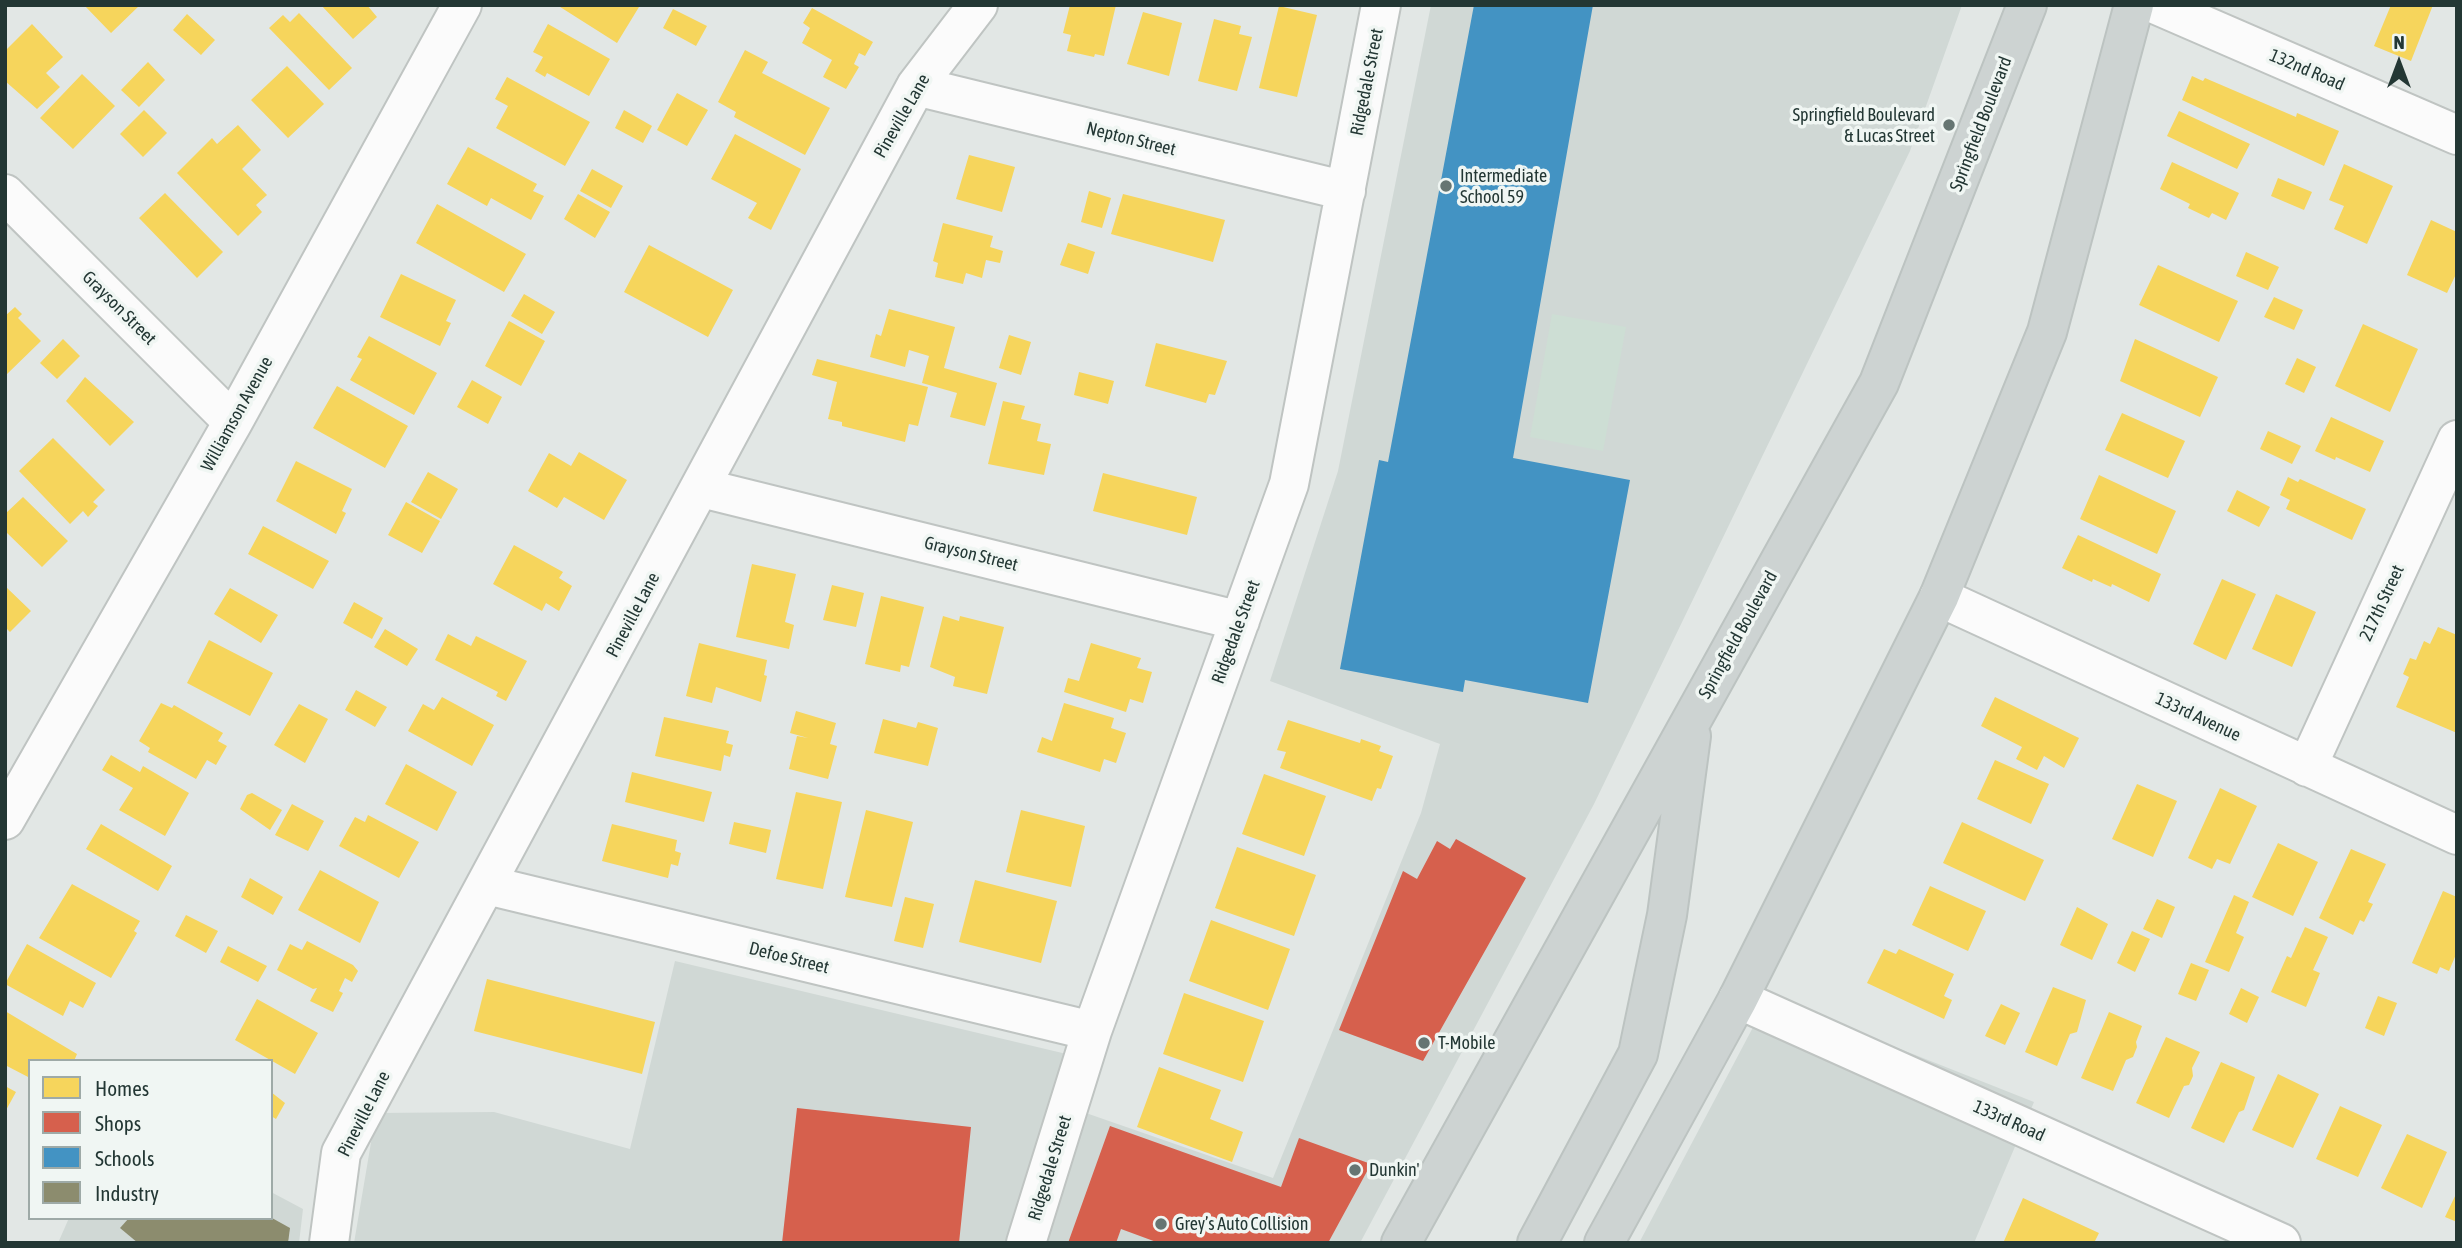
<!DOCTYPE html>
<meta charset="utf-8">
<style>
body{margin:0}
#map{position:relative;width:2462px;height:1248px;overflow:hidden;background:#e2e7e5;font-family:"Asap Condensed",sans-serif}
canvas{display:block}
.frame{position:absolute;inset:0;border:7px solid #233734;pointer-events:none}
.legend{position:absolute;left:28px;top:1059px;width:245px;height:161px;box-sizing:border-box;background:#f0f6f3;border:2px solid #9eaaa7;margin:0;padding:9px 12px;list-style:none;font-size:21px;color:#233734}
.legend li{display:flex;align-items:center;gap:14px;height:35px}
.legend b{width:35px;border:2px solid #9eaaa7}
.north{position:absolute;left:2364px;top:28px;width:70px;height:70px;-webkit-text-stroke:5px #f0f6f3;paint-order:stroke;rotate:0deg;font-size:19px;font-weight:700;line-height:28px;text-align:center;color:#233734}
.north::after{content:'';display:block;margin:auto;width:24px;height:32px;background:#233734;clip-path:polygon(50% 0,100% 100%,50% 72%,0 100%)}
</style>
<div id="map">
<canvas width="2462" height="1248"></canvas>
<div class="frame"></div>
<ul class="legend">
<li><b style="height:19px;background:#f6d55c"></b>Homes</li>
<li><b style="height:19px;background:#d6604d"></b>Shops</li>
<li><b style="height:19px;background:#4393c3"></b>Schools</li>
<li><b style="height:19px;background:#8c8c6e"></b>Industry</li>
</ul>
<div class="north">N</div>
</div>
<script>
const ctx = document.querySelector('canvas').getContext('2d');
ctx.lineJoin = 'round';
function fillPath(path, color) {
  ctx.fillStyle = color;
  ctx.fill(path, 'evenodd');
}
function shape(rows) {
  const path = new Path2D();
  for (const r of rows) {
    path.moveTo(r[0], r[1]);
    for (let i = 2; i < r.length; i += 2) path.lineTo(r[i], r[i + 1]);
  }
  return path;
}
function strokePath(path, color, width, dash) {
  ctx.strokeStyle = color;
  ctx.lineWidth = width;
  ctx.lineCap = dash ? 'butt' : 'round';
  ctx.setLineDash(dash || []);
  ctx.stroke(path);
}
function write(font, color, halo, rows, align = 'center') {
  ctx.font = font + ' "Asap Condensed",sans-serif';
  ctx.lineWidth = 7;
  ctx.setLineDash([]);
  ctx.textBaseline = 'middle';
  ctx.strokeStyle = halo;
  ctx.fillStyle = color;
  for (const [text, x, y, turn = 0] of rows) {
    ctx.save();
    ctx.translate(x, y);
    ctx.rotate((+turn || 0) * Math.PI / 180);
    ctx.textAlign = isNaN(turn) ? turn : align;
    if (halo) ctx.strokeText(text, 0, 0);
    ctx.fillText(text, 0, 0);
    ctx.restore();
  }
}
const built = shape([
 [1431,5,1962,5,1910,151,1594,804,1360,1243,354,1243,376,1113,494,1112,630,1149,675,961,1075,1056,1060,1104,1273,1178,1421,813,1440,744,1270,681,1338,471],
 [1769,997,2034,1102,1974,1243,1639,1243],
 [271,1192,303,1209,299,1243,58,1243,69,1218,271,1218]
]);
const green = shape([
 [1552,314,1626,327,1603,451,1530,437]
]);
const homes = shape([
 [84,5,140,5,111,33],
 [321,5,367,5,377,17,353,39],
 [557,5,636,5,639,7,617,43],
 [1070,5,1116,5,1104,56,1095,54,1094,57,1067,51,1071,35,1063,33],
 [2391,5,2433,5,2411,61,2374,46],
 [1279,6,1317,15,1297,97,1259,88],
 [812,8,873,42,865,56,859,53,854,64,859,67,846,89,823,77,832,60,802,43,810,28,803,23],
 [673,9,707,26,696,46,663,28],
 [1143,12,1182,23,1169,76,1127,64],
 [299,13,352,68,329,90,269,28,283,15,290,22],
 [187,14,215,40,201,55,173,30],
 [1214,19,1241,26,1239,34,1252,37,1237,91,1198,81],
 [32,24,63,57,46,73,60,87,37,109,5,81,5,51],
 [548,24,610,59,589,96,547,73,545,77,535,71,543,57,533,52],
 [745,50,768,62,762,73,830,108,805,155,734,117,736,112,718,102],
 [148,62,165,80,139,107,121,90],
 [287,66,324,104,288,138,251,100],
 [82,74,115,106,73,149,40,118],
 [2192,76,2203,81,2205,78,2296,117,2297,113,2339,131,2324,166,2182,100],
 [507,77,590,122,565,166,496,128,508,106,495,99],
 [677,93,708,110,687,146,657,130],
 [144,110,167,133,143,157,120,134],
 [624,110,652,126,643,143,615,128],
 [2179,111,2250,144,2237,169,2167,136],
 [238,125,261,150,242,169,267,195,256,205,262,212,238,236,177,173,212,138,217,144],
 [735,134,801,169,771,230,748,218,757,203,711,179],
 [468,147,537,184,533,191,544,196,531,220,491,198,487,206,447,184],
 [969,155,1015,167,1002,212,956,199],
 [2172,162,2239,193,2226,220,2212,213,2209,218,2188,208,2190,204,2160,189],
 [2344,164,2393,186,2367,244,2334,229,2344,206,2329,200],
 [592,169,623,186,611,208,580,191],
 [2278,178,2312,192,2304,210,2271,196],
 [1089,191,1111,198,1102,228,1081,222],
 [165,193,223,252,197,278,139,218],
 [578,194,610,212,595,238,564,219],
 [1123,194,1225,220,1213,262,1111,234],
 [437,204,526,254,504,292,416,243],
 [2431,220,2457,232,2457,272,2447,293,2407,275],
 [943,223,993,236,990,247,1003,251,1000,263,986,260,982,278,966,273,963,284,935,277,938,263,933,261],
 [1068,243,1095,252,1088,274,1060,265],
 [649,245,733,290,708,337,624,292],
 [2246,252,2279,267,2268,290,2236,276],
 [2158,265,2238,301,2219,342,2139,305],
 [401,274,456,300,446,321,451,323,440,346,380,317],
 [524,294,555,312,542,334,511,316],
 [2274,297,2303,310,2294,330,2264,317],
 [15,307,22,314,18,318,41,341,5,376,5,316],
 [889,309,955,327,944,368,997,383,985,426,950,417,957,393,922,383,929,356,909,350,905,367,870,357,876,334,881,336],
 [509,321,545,341,521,386,485,366],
 [2363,324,2418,349,2390,412,2335,386],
 [1009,335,1031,342,1021,375,999,368],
 [369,336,437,373,414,415,350,380,362,359,357,357],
 [63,339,80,356,57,379,40,363],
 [2135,339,2218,377,2200,417,2120,381],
 [1156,343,1227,361,1215,395,1209,394,1206,403,1145,386],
 [2297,358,2316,367,2304,393,2285,384],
 [817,359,928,387,918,426,909,424,905,442,842,426,842,422,828,419,837,382,812,375],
 [1079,372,1114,381,1108,404,1074,395],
 [85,377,134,422,110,446,66,401],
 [472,380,502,397,488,424,457,407],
 [337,386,408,426,385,468,313,428],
 [1003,401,1025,406,1021,419,1041,424,1037,441,1051,444,1044,475,988,464],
 [2122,413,2185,441,2168,478,2105,450],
 [2331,417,2384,441,2370,472,2336,457,2335,460,2315,451],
 [2268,431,2301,446,2292,464,2260,449],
 [53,438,105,490,93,502,98,506,88,517,83,511,70,524,19,471],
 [579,452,627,480,604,520,564,497,557,508,528,491,549,453,571,466],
 [296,461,352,489,342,511,346,513,336,534,276,501],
 [428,472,458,489,441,519,411,502],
 [1103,473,1197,497,1187,535,1093,511],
 [2099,475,2176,511,2157,554,2080,519],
 [2288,477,2298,482,2300,479,2366,509,2352,540,2286,509,2290,500,2280,495],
 [2237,490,2270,507,2259,527,2227,511],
 [23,497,68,541,42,567,5,531,5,514],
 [406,502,440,521,422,553,388,535],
 [263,526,329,561,313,589,248,554],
 [2078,535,2161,574,2149,602,2112,584,2111,587,2093,579,2092,582,2062,568],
 [514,545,563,572,559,578,572,586,559,611,546,603,542,611,493,584],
 [752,564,796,574,785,622,794,625,789,649,736,637],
 [2222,579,2256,594,2226,660,2193,644],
 [832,585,864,593,856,627,823,620],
 [5,586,31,611,10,632,5,627],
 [230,588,278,615,261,643,214,614],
 [2276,594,2316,612,2292,667,2252,649],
 [881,596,924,607,909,667,901,665,900,672,865,664],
 [354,602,383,618,372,639,343,623],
 [943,616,959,621,960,616,1004,627,987,694,953,686,955,677,930,667],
 [2438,627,2457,635,2457,733,2396,707,2409,677,2403,674,2410,658,2416,660,2424,641,2430,644],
 [385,629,418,649,407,666,374,647],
 [448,634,471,646,476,636,527,661,506,701,496,696,498,692,435,660],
 [209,640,273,673,250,716,187,683],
 [699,643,767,660,764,675,767,676,761,702,716,687,712,703,686,696],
 [1091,643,1141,658,1137,668,1152,672,1143,703,1130,699,1126,712,1064,692,1068,678,1079,681],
 [356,690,387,707,375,727,345,710],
 [442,697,494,725,472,766,408,731,423,704,434,710],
 [1995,697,2079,738,2064,768,2044,756,2037,770,2016,759,2022,747,1981,726],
 [161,703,172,708,174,705,223,733,218,741,227,746,216,765,207,760,196,779,148,752,150,748,139,741],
 [1064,703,1114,718,1111,728,1126,733,1116,763,1104,759,1100,772,1037,752,1042,737,1052,741],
 [299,704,328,719,305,763,274,745],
 [796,711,836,723,830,744,837,746,828,779,789,769,797,736,808,738,790,733],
 [664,717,729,731,726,743,733,745,730,757,724,755,721,771,655,756],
 [883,719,916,728,918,722,938,728,928,766,874,753],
 [1288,720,1360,743,1361,739,1381,746,1379,751,1393,756,1381,789,1377,788,1372,801,1280,768,1286,752,1277,750],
 [111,755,140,772,143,766,189,793,165,836,119,810,133,788,102,770],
 [1995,760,2049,784,2031,824,1977,799],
 [406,764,457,792,437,831,385,804],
 [632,772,712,792,704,822,625,802],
 [1264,774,1326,796,1304,856,1242,834],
 [2137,784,2177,801,2153,857,2112,839],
 [2220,788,2257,806,2230,864,2217,859,2212,869,2188,858],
 [796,792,842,802,823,889,776,879],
 [252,793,282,810,270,830,240,809,247,795],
 [292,804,324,821,308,851,275,835],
 [866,810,913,822,892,907,845,897],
 [1021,810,1085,826,1071,887,1006,872],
 [368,815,419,842,399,878,339,846,355,817,365,822],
 [734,822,771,830,766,853,729,844],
 [1962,822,2044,860,2025,901,1943,863],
 [101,824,172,866,158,891,86,849],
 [612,824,677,840,675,851,681,853,678,866,671,864,668,878,602,861],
 [2278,843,2318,862,2293,916,2252,897],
 [1237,847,1316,875,1294,936,1215,908],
 [2351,849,2386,864,2368,902,2373,904,2364,922,2360,920,2353,935,2319,918],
 [320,870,379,902,360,943,298,910],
 [250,878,283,897,273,915,241,897],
 [975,880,1057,901,1041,963,959,942],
 [72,884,140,921,134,931,137,933,111,978,39,938],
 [1930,886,1986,911,1968,951,1912,925],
 [2443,891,2457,897,2457,952,2449,971,2440,967,2437,974,2412,963],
 [2234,895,2249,902,2236,933,2244,937,2229,972,2205,962],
 [905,897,934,904,923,948,894,941],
 [2157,899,2175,907,2162,938,2143,929],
 [2077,907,2108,924,2092,960,2060,945],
 [186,915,218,931,206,953,175,936],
 [1211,920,1290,949,1268,1010,1189,981],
 [2305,927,2328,937,2313,970,2320,973,2306,1007,2271,992,2287,956,2291,958],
 [2132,931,2150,939,2135,972,2117,963],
 [307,941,353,965,358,971,352,982,345,978,339,991,343,993,333,1012,310,1001,317,988,313,989,277,970,290,944,302,950],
 [27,944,96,983,83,1008,70,1001,63,1016,5,984],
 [228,946,267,966,258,982,220,962],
 [1884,949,1896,954,1899,949,1954,974,1944,996,1952,1000,1944,1019,1867,983],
 [2191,963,2209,970,2196,1001,2178,994],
 [487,979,655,1022,642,1074,474,1031],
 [2053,987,2086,1000,2077,1032,2070,1034,2057,1066,2025,1052],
 [2241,988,2259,997,2247,1023,2229,1014],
 [1184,993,1264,1021,1243,1082,1163,1054],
 [2378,996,2397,1003,2384,1036,2365,1028],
 [257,999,318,1033,295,1074,235,1040],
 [2001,1004,2020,1013,2005,1045,1985,1036],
 [5,1011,77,1054,74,1061,30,1061,30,1078,5,1065],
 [2109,1012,2142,1026,2136,1042,2137,1047,2133,1057,2126,1060,2113,1091,2081,1078],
 [2166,1037,2200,1052,2192,1068,2193,1076,2189,1085,2184,1086,2169,1118,2136,1103],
 [2221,1062,2255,1077,2244,1110,2239,1112,2224,1143,2191,1128],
 [1159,1067,1221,1090,1210,1119,1243,1132,1232,1162,1137,1127],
 [2278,1074,2319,1094,2293,1148,2252,1130],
 [5,1086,16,1092,5,1112],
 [271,1092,285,1103,276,1119,271,1116],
 [2340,1106,2382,1125,2358,1177,2316,1159],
 [2407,1134,2447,1152,2422,1208,2381,1188],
 [2457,1192,2457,1222,2445,1217],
 [2023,1198,2099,1233,2094,1243,2004,1241]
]);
const shops = shape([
 [1456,839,1526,878,1423,1061,1339,1030,1403,871,1417,879,1437,841,1450,849],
 [797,1108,971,1127,959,1243,782,1243],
 [1110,1126,1281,1187,1299,1138,1371,1164,1328,1243,1159,1243,1121,1229,1116,1243,1068,1243]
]);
const schools = shape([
 [1474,5,1593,5,1513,458,1630,480,1588,703,1465,680,1463,692,1340,669,1379,460,1388,462]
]);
const industry = shape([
 [129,1218,272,1218,290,1228,288,1243,138,1243,120,1228]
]);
const minor = shape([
 [2157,5,2457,135],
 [916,86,1346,191],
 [5,194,233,422],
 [702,488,1240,621],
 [1939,597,2457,835],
 [2307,767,2457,440],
 [5,820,233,422,462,5],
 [487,885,1092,1031],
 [1738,999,2281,1243],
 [329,1243,341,1153,916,86,978,5],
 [1026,1243,1092,1031,1289,484,1381,5]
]);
const major = shape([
 [1401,1243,1879,383,2027,5],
 [1537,1243,1638,1054,1667,915,1691,736],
 [1604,1243,1738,999,1939,597,2047,332,2134,5]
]);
const markers = [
 [1949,125,7,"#667572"],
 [1446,186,7,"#667572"],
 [1424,1043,7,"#667572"],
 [1355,1170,7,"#667572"],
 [1161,1224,7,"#667572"]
];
const streetNames = [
 ["132nd Road",2307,70,23],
 ["Ridgedale Street",1367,82,-79],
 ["Pineville Lane",902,116,-60],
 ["Springfield Boulevard",1981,124,-69],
 ["Nepton Street",1131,139,14],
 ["Grayson Street",119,308,45],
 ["Williamson Avenue",237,414,-61],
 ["Grayson Street",971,554,14],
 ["217th Street",2382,603,-65],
 ["Pineville Lane",633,615,-62],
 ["Ridgedale Street",1236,632,-70],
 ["Springfield Boulevard",1738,635,-61],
 ["133rd Avenue",2198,717,25],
 ["Defoe Street",789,958,14],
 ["Pineville Lane",364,1114,-63],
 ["133rd Road",2009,1121,24],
 ["Ridgedale Street",1050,1168,-73]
];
const poiNames = [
 ["Springfield Boulevard",1935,115,"right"],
 ["& Lucas Street",1935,136,"right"],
 ["Intermediate",1460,176],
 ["School 59",1460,197],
 ["T-Mobile",1438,1043],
 ["Dunkin'",1369,1170],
 ["Grey’s Auto Collision",1175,1224]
];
fillPath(built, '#d0d8d5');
fillPath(green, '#cdded4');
fillPath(homes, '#f6d55c');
fillPath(shops, '#d6604d');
fillPath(schools, '#4393c3');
fillPath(industry, '#8c8c6e');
strokePath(minor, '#bfc4c2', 42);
strokePath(major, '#bcc3c1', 42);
strokePath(minor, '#fbfbfb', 38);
strokePath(major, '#cdd3d2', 38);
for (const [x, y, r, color] of markers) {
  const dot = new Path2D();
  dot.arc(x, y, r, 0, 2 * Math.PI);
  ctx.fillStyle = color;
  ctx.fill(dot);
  strokePath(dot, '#f0f6f3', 2.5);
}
write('18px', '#233734', '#f0f6f3', streetNames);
write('18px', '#233734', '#f0f6f3', poiNames, 'left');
</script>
